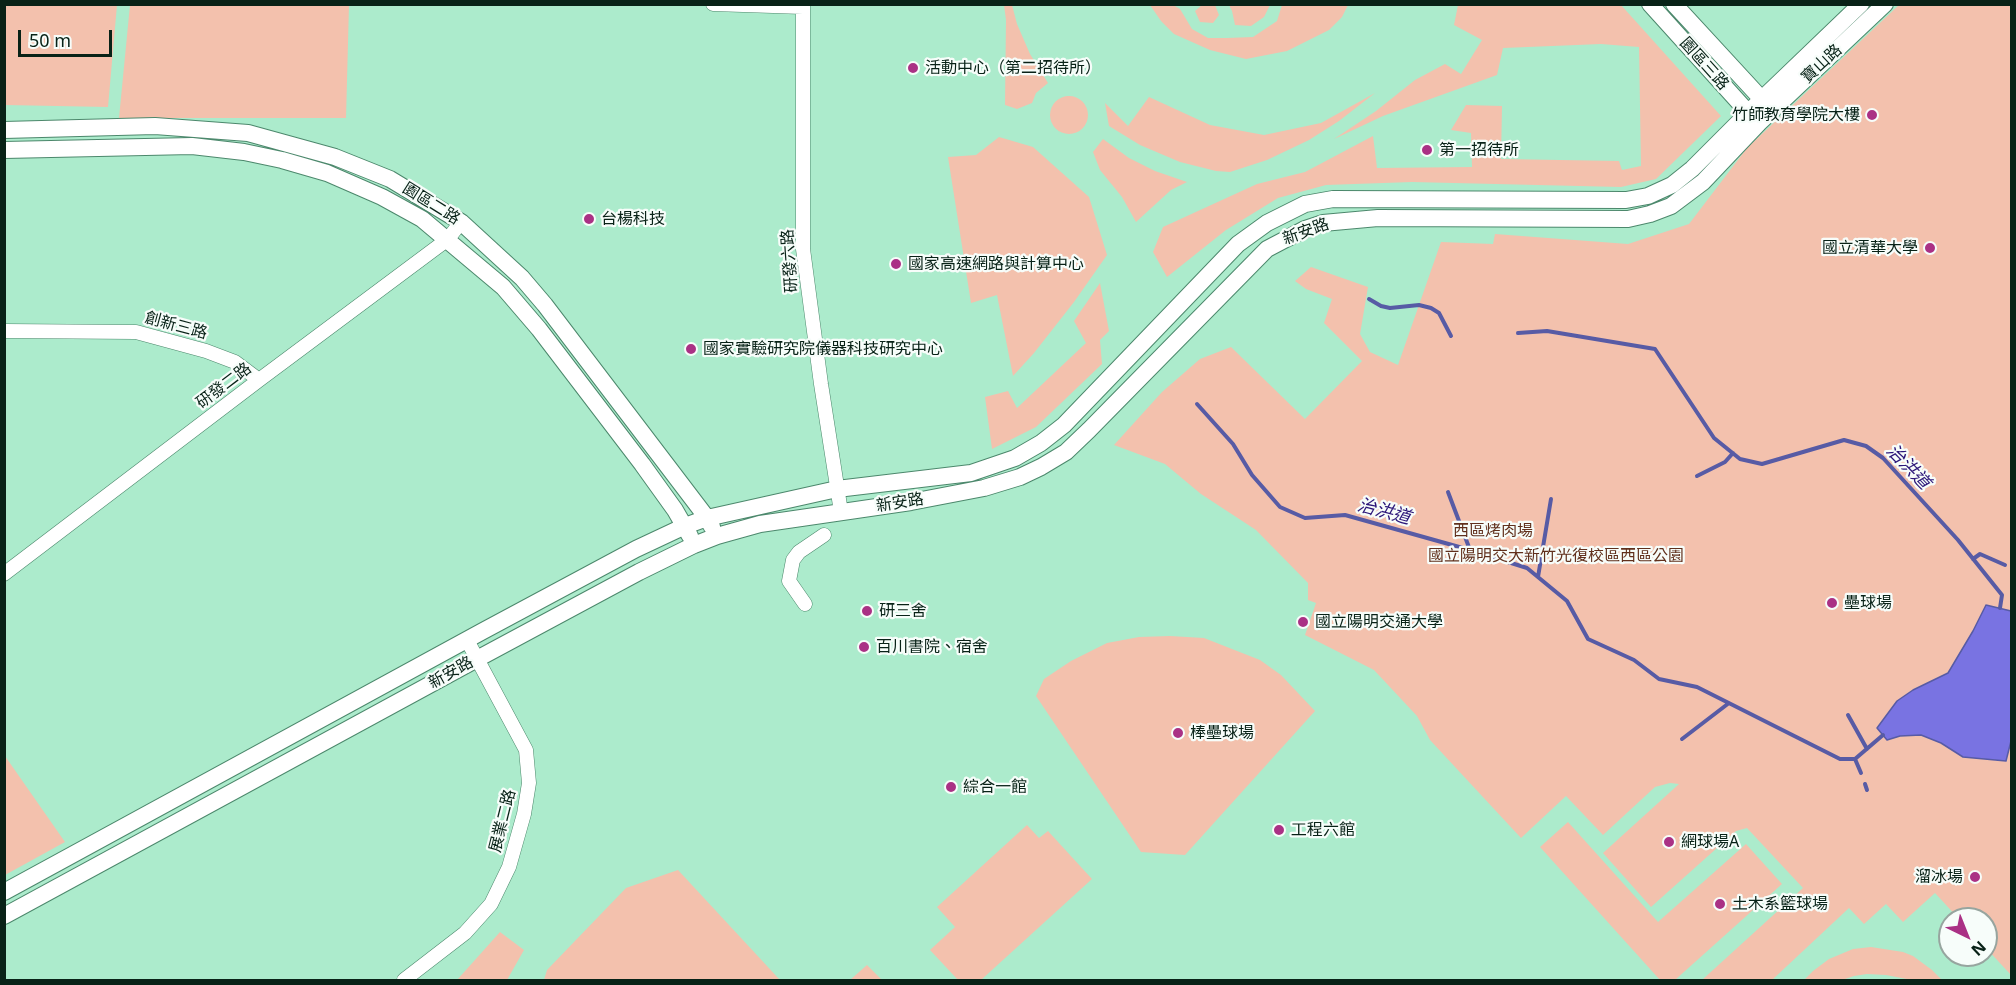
<!DOCTYPE html>
<meta charset="utf-8">
<style>
body{margin:0}
#map{position:relative;width:2016px;height:985px;overflow:hidden;background:#acebcc;font-family:"Noto Sans",sans-serif}
canvas{display:block}
.frame{position:absolute;inset:0;border:6px solid #082217;pointer-events:none}
.north{position:absolute;left:1938px;top:907px;width:60px;height:60px;box-sizing:border-box;background:#f7fdfa;border:2px solid #97a59f;border-radius:50%;rotate:137deg;font-size:16px;font-weight:700;line-height:24px;text-align:center;color:#082217}
.north::after{content:'';display:block;margin:auto;width:21px;height:27px;background:#aa3185;clip-path:polygon(50% 0,100% 100%,50% 72%,0 100%)}
.scale{position:absolute;left:18px;top:30px;width:94px;height:27px;box-sizing:border-box;border:3px solid #082217;border-top:0;padding-left:8px;font-size:18px;line-height:21px;white-space:nowrap;color:#082217;-webkit-text-stroke:4px #f7fdfa;paint-order:stroke}
</style>
<div id="map">
<canvas width="2016" height="985"></canvas>
<div class="frame"></div>
<div class="north">N</div>
<div class="scale">50 m</div>
</div>
<script>
const ctx = document.querySelector('canvas').getContext('2d');
ctx.lineJoin = 'round';
function fillPath(path, color) {
  ctx.fillStyle = color;
  ctx.fill(path, 'evenodd');
}
function shape(rows) {
  const path = new Path2D();
  for (const r of rows) {
    if (r.length === 3) {
      path.moveTo(r[0] + r[2], r[1]);
      path.arc(r[0], r[1], r[2], 0, 2 * Math.PI);
      continue;
    }
    path.moveTo(r[0], r[1]);
    for (let i = 2; i < r.length; i += 2) path.lineTo(r[i], r[i + 1]);
  }
  return path;
}
function strokePath(path, color, width, dash) {
  ctx.strokeStyle = color;
  ctx.lineWidth = width;
  ctx.lineCap = dash ? 'butt' : 'round';
  ctx.setLineDash(dash || []);
  ctx.stroke(path);
}
function write(font, color, halo, rows, align = 'center') {
  ctx.font = font + ' "Noto Sans","Noto Sans TC",sans-serif';
  ctx.lineWidth = 4.5;
  ctx.setLineDash([]);
  ctx.textBaseline = 'middle';
  ctx.strokeStyle = halo;
  ctx.fillStyle = color;
  for (const [text, x, y, turn = 0] of rows) {
    ctx.save();
    ctx.translate(x, y);
    ctx.rotate((+turn || 0) * Math.PI / 180);
    ctx.textAlign = isNaN(turn) ? turn : align;
    if (halo) ctx.strokeText(text, 0, 0);
    ctx.fillText(text, 0, 0);
    ctx.restore();
  }
}
const green = shape([
 [5,4,117,5,108,107,5,105],
 [130,5,349,5,346,118,119,118],
 [1004,5,1012,5,1017,24,1030,54,1048,83,1036,93,1032,103,1017,109,1005,105,1006,20],
 [1150,5,1173,5,1180,9,1192,29,1208,38,1227,38,1253,37,1277,21,1282,5,1348,5,1342,17,1329,30,1287,51,1246,59,1210,50,1174,34,1161,21],
 [1202,5,1215,5,1219,15,1213,23,1200,22,1195,11],
 [1229,5,1270,5,1264,17,1251,26,1235,25,1232,11],
 [1458,5,1621,5,1721,116,1656,179,1621,187,1412,182,1326,185,1278,198,1226,230,1167,277,1153,252,1163,227,1257,184,1305,172,1373,136,1377,168,1472,167,1471,133,1451,130,1466,105,1502,106,1501,159,1619,161,1622,170,1641,166,1639,47,1601,44,1503,48,1497,75,1383,116,1334,139,1376,111,1415,80,1445,64,1461,74,1482,40,1454,25],
 [1899,5,2011,5,2011,975,1986,948,1986,919,1959,919,1935,893,1903,922,1886,904,1864,924,1849,908,1772,980,1702,980,1803,888,1747,828,1736,831,1651,907,1603,853,1679,784,1670,783,1655,787,1603,835,1566,796,1521,838,1430,740,1417,716,1374,670,1305,635,1316,603,1308,600,1308,583,1256,530,1201,494,1165,464,1114,445,1162,392,1200,359,1231,347,1305,419,1362,361,1324,323,1332,299,1306,289,1295,281,1311,267,1368,287,1360,334,1370,352,1398,365,1441,242,1493,244,1495,234,1628,244,1689,224,1747,148],
 [1375,93,1339,121,1309,140,1267,160,1230,172,1216,171,1180,162,1140,145,1109,126,1105,103,1128,126,1149,97,1210,125,1264,135,1321,123],
 [1069,115,19],
 [999,137,1033,147,1089,197,1107,255,1074,302,1034,353,1013,376,997,295,971,303,948,157,976,155],
 [1103,139,1129,158,1155,171,1187,182,1171,190,1136,222,1122,197,1100,170,1093,152],
 [1100,283,1109,331,1100,340,1102,364,1036,427,992,449,985,397,1008,391,1017,408,1086,343,1074,321],
 [1170,636,1204,638,1260,660,1281,675,1315,711,1185,855,1141,852,1036,696,1044,679,1071,661,1107,643,1139,637],
 [5,756,65,842,5,875,4,875],
 [1568,822,1658,922,1746,844,1782,884,1675,980,1660,980,1540,847],
 [1027,825,1039,838,1048,831,1092,879,981,980,958,980,930,950,955,927,937,907],
 [678,870,780,980,544,980,547,970,626,888],
 [500,932,524,950,507,980,457,980],
 [1871,947,1903,952,1913,956,1932,970,1942,980,1912,980,1886,975,1867,974,1854,976,1842,980,1804,980,1813,971,1829,959,1853,949],
 [867,965,882,980,850,980]
]);
const water = shape([
 [1986,605,2011,611,2012,737,2006,761,1963,757,1941,743,1921,735,1900,736,1887,740,1877,728,1897,701,1913,690,1948,673,1973,631,1986,605]
]);
const stream = shape([
 [1369,299,1381,306,1390,308,1419,305,1431,308,1439,313,1451,336],
 [1518,333,1547,331,1655,349,1714,438,1740,459,1762,464,1844,440,1866,446,1883,458,1958,540,2002,595,2000,608],
 [1197,404,1233,444,1252,475,1280,507,1305,518,1345,515,1470,550,1527,568,1567,601,1588,639,1634,660,1659,679,1697,687,1840,759,1855,759,1883,735],
 [1697,476,1725,462,1733,453],
 [1448,492,1470,550],
 [1973,559,1980,554,2005,565],
 [1538,577,1551,499],
 [1848,715,1867,749],
 [1682,739,1729,703],
 [1855,759,1861,773],
 [1865,784,1867,790]
]);
const minor = shape([
 [713,4,803,7],
 [803,4,803,249,821,384,841,512],
 [4,331,136,332,206,351,235,362,259,380],
 [4,574,259,380,448,239,461,222],
 [805,604,789,581,793,560,799,552,824,535],
 [404,980,465,933,491,904,509,867,524,814,529,783,526,750,467,640]
]);
const tertiary = shape([
 [1650,4,1754,119],
 [1674,4,1768,106],
 [4,130,155,126,248,133,335,157,390,179,461,222,522,278,545,305,707,518,712,527],
 [4,150,192,146,244,152,282,160,327,173,382,197,422,219,503,287,539,329,642,464,675,510,690,536],
 [4,892,483,631,636,549,685,526,707,518,837,489,971,473,1015,458,1041,443,1064,425,1238,244,1267,223,1305,204,1333,199,1626,200,1648,196,1672,185,1692,169,1762,99,1861,4],
 [4,916,477,659,639,572,694,545,717,536,760,524,911,502,984,488,1020,477,1041,467,1066,452,1089,430,1267,249,1305,229,1323,223,1378,218,1628,219,1650,214,1671,206,1703,182,1759,123,1885,4]
]);
const markers = [
 [913,68,6,"#aa3185"],
 [1872,115,6,"#aa3185"],
 [1427,150,6,"#aa3185"],
 [589,219,6,"#aa3185"],
 [1930,248,6,"#aa3185"],
 [896,264,6,"#aa3185"],
 [691,349,6,"#aa3185"],
 [1832,603,6,"#aa3185"],
 [867,611,6,"#aa3185"],
 [1303,622,6,"#aa3185"],
 [864,647,6,"#aa3185"],
 [1178,733,6,"#aa3185"],
 [951,787,6,"#aa3185"],
 [1279,830,6,"#aa3185"],
 [1669,842,6,"#aa3185"],
 [1975,877,6,"#aa3185"],
 [1720,904,6,"#aa3185"]
];
const streetNames = [
 ["園區三路",1704,64,48],
 ["寶山路",1822,64,-43],
 ["園區二路",431,204,32],
 ["新安路",1306,232,-20],
 ["研發六路",790,261,-94],
 ["創新三路",176,326,15],
 ["研發二路",224,386,-37],
 ["新安路",900,503,-9],
 ["新安路",451,673,-29],
 ["展業二路",503,821,-76]
];
const poiNames = [
 ["活動中心（第二招待所）",925,68],
 ["竹師教育學院大樓",1860,115,"right"],
 ["第一招待所",1439,150],
 ["台楊科技",601,219],
 ["國立清華大學",1918,248,"right"],
 ["國家高速網路與計算中心",908,264],
 ["國家實驗研究院儀器科技研究中心",703,349],
 ["壘球場",1844,603],
 ["研三舍",879,611],
 ["國立陽明交通大學",1315,622],
 ["百川書院、宿舍",876,647],
 ["棒壘球場",1190,733],
 ["綜合一館",963,787],
 ["工程六館",1291,830],
 ["網球場A",1681,842],
 ["溜冰場",1963,877,"right"],
 ["土木系籃球場",1732,904]
];
const parkNames = [
 ["西區烤肉場",1493,531],
 ["國立陽明交大新竹光復校區西區公園",1556,556]
];
const waterNames = [
 ["治洪道",1908,467,46],
 ["治洪道",1384,512,15]
];
fillPath(green, '#f3c1ad');
fillPath(water, '#7973e2');
strokePath(water, '#575ba5', 1.5);
strokePath(stream, '#575ba5', 4);
strokePath(minor, '#4c886c', 15);
strokePath(tertiary, '#4c886c', 18);
strokePath(minor, '#fff', 14);
strokePath(tertiary, '#fff', 16);
for (const [x, y, r, color] of markers) {
  const dot = new Path2D();
  dot.arc(x, y, r, 0, 2 * Math.PI);
  ctx.fillStyle = color;
  ctx.fill(dot);
  strokePath(dot, '#f7fdfa', 2);
}
write('16px', '#082217', '#f7fdfa', streetNames);
write('16px', '#082217', '#f7fdfa', poiNames, 'left');
write('16px', '#61301c', '#f7fdfa', parkNames);
write('italic 18px', '#2c1679', '#f7fdfa', waterNames);
</script>
